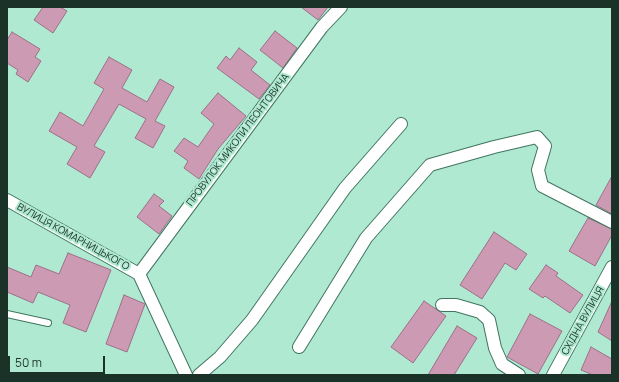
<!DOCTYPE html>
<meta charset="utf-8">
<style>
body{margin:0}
#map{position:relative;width:619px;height:382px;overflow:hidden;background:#b0e9d2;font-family:Manrope,sans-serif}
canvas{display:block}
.frame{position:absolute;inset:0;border:8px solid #1b3229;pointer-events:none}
.scale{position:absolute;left:8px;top:356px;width:97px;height:18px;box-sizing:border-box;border:2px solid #1b3229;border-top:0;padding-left:5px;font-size:12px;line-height:14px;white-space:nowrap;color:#1b3229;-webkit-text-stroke:3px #b0e9d2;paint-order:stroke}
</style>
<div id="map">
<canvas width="619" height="382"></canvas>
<div class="frame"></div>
<div class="scale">50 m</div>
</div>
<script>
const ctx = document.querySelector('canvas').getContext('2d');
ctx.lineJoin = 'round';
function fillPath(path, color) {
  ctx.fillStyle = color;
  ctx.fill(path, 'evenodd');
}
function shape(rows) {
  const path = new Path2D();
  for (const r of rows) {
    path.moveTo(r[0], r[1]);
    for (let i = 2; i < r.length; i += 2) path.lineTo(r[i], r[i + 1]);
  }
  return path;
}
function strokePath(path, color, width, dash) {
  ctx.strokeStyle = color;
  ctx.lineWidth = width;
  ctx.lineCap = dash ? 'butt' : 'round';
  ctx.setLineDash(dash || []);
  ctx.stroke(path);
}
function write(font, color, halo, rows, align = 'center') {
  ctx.font = font + ' Manrope,sans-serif';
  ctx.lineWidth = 4;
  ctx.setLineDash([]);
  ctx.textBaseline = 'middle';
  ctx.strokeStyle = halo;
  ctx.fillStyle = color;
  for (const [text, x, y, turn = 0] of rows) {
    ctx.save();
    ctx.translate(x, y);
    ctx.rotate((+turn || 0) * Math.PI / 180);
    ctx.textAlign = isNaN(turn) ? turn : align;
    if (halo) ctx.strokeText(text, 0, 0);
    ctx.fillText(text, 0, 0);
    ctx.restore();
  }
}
const building = shape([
 [43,7,60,7,67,11,53,33,34,20,43,7],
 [301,7,328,7,318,20,301,7],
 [275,31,297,48,283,68,260,50,275,31],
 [12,32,40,49,35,57,41,61,28,82,16,74,18,70,7,63,7,40,12,32],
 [239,48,257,62,251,70,270,85,259,99,217,68,226,56,230,60,239,48],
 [109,57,132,70,122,88,147,102,160,79,174,87,155,121,165,126,153,148,135,138,146,119,119,104,94,146,105,152,90,178,67,164,77,147,49,131,60,112,83,126,104,89,94,83,109,57],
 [218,93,246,116,218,149,199,179,184,168,188,161,174,151,184,138,198,147,214,124,201,113,218,93],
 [612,176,612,214,596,205,612,176],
 [154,194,164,201,159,206,172,216,159,234,137,217,154,194],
 [588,218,612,229,612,235,595,266,569,251,588,218],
 [494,232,527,254,516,270,505,263,482,299,460,285,494,232],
 [68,253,111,270,86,332,63,323,70,305,38,292,33,303,7,292,7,267,31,277,36,265,59,274,68,253],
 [546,265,558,273,556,276,583,295,570,313,545,296,543,298,529,289,546,265],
 [124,295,145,304,127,352,106,344,124,295],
 [424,301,446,316,413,363,391,347,424,301],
 [612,301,612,341,598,332,612,301],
 [530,314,562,331,538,374,507,357,530,314],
 [457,326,477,338,454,375,428,375,457,326],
 [591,347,612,359,612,375,593,375,581,370,591,347]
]);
const service = shape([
 [7,314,48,323]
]);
const minor = shape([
 [7,200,139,274],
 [139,274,322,27,341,7],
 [139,274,186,375],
 [442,305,456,305,480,312,489,320,495,348,502,364,519,375],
 [299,347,366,238,430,165,494,147,537,137,545,146,538,170,542,186,612,222],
 [199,375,220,357,252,320,345,188,401,124],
 [553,375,612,267]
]);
const streetNames = [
 ["ПРОВУЛОК МИКОЛИ ЛЕОНТОВИЧА",238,140,-53],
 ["ВУЛИЦЯ КОМАРНИЦЬКОГО",73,237,29],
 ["СХІДНА ВУЛИЦЯ",583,321,-61]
];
fillPath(building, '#cc9bb3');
strokePath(building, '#9d6f86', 1);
strokePath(service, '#407561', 8);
strokePath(minor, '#407561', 14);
strokePath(service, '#fff', 6);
strokePath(minor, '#fff', 12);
write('10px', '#1b3229', '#b0e9d2', streetNames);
</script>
